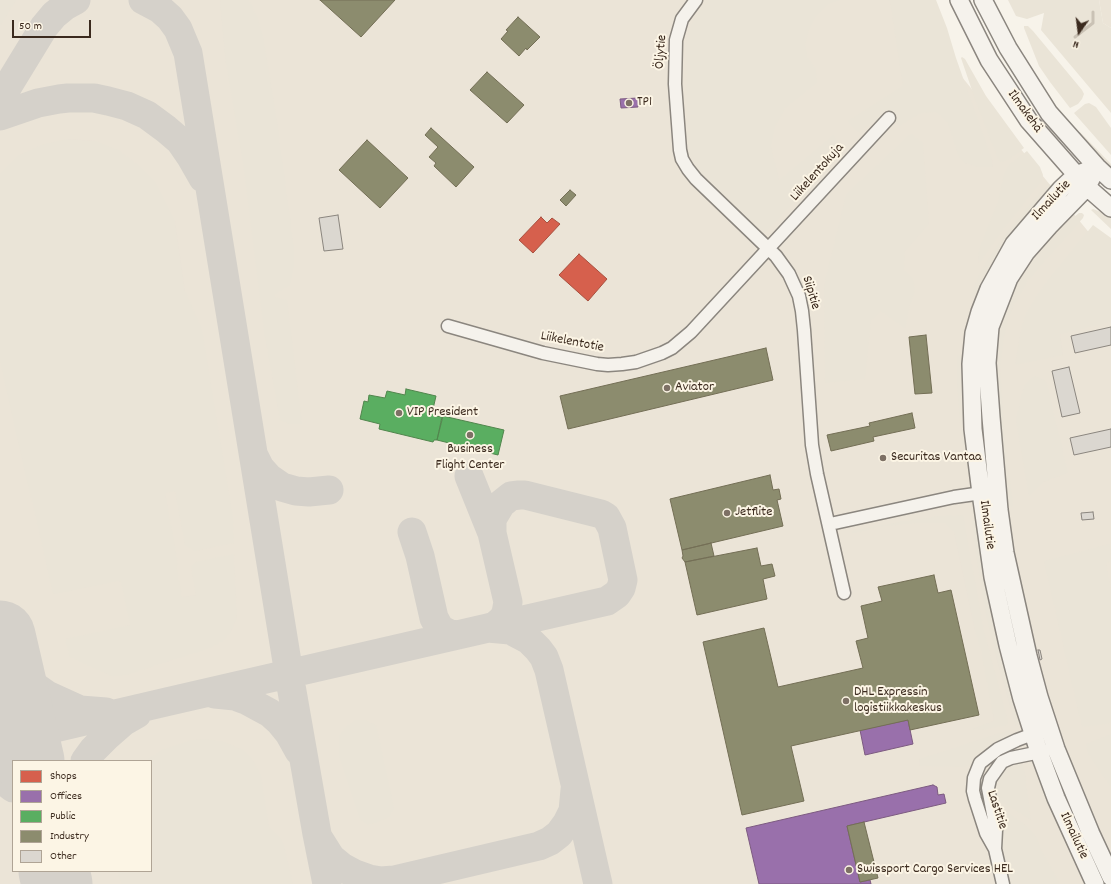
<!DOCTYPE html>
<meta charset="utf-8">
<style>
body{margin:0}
#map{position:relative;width:1111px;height:884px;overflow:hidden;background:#f7f3ea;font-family:Dekko,sans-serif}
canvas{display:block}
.legend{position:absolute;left:12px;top:760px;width:140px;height:112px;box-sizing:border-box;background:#fcf5e5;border:1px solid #afa495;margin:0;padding:5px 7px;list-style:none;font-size:12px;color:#3b2a1e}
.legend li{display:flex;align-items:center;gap:8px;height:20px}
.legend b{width:20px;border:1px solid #afa495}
.north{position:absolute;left:1059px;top:12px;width:40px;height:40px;-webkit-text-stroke:3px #fcf5e5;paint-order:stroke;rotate:194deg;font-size:11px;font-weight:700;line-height:16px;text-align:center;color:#3b2a1e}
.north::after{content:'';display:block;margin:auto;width:14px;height:18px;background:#3b2a1e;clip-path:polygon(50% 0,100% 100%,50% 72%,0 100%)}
.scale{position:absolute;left:12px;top:20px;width:79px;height:18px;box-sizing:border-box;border:2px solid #3b2a1e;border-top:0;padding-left:5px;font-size:12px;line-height:14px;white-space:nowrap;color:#3b2a1e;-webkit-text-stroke:3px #fcf5e5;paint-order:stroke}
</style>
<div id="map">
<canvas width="1111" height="884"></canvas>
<ul class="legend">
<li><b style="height:11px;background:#d6604d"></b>Shops</li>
<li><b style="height:11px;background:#9970ab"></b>Offices</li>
<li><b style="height:11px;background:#5aae61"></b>Public</li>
<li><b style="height:11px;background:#8c8c6e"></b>Industry</li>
<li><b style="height:11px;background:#dbd7d0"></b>Other</li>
</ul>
<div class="north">N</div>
<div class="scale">50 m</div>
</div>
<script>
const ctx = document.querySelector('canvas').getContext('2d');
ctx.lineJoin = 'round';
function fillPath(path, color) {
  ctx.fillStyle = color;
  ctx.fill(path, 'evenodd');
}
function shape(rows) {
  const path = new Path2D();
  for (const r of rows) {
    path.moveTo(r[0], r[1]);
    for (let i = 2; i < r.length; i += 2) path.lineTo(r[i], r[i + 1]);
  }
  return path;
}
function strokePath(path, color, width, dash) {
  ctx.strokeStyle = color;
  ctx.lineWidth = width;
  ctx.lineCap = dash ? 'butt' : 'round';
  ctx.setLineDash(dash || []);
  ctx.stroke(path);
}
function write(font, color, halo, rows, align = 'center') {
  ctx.font = font + ' Dekko,sans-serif';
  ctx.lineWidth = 4;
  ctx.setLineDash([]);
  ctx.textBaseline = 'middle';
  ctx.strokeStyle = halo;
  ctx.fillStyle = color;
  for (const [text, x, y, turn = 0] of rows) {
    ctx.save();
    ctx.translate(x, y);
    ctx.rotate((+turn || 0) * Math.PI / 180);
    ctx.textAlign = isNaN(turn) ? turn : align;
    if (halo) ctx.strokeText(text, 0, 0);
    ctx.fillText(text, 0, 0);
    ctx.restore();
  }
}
const built = shape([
 [0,0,919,0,935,44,1091,235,1111,250,1111,884,0,884],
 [13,761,151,761,151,871,13,871],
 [1099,0,1111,0,1111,28,1103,23]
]);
const green = shape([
 [0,0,16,0,0,26],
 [220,0,249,0,258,20,264,42,276,115,294,248,294,265,290,285,275,294,275,297,287,300,302,424,289,424,280,420,264,331,243,163,226,63],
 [709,0,840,0,828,4,816,16,809,30,805,46,807,57,816,70,817,82,785,108,775,126,771,146,779,181,834,135,842,151,764,233,699,170,690,155,687,139,686,43,689,29,696,17],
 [888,0,936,0,947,28,956,58,992,160,993,167,978,167,965,163,959,157,948,123,941,115,936,112,921,113,899,126,889,112,858,132,848,121,903,86,890,1],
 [1008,0,1099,0,1103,23,1111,28,1111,113,1041,30,1044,13,1027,19,1016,16],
 [1024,26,1028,26,1033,31,1082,90,1084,94,1082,99,1078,104,1070,108,1050,82,1039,66,1024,28],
 [962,57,965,59,986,96,1024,148,1009,159,1003,162,999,161,975,99,961,58],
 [1089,103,1096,107,1111,128,1111,155,1074,113,1085,104],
 [1080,132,1111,164,1111,171,1076,134],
 [911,134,923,143,929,223,905,251,904,270,913,280,915,289,910,305,905,328,881,311,871,320,865,379,825,383,824,286,846,195],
 [68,139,96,141,118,150,138,165,157,185,175,221,185,291,202,330,233,518,234,543,195,551,185,545,175,491,165,493,178,564,176,565,182,597,196,595,191,568,196,562,234,554,237,617,231,631,223,641,210,648,129,674,113,677,70,657,65,639,130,625,121,581,53,594,0,361,0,174,19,155,44,144],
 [1027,151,1040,167,1043,175,1042,180,1003,229,979,263,978,256,981,245,998,202,1004,175,1009,165],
 [1049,186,1053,187,977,299,970,297,981,271,1002,239,1042,190],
 [1093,209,1106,214,1111,217,1111,229,1091,210],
 [1079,213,1082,213,1084,215,1083,218,1045,260,1028,280,1015,303,1009,316,1004,337,1000,369,1005,440,1013,504,1013,506,1009,507,1005,495,994,376,999,337,1006,312,1015,289,1033,262,1069,221],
 [1093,225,1111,238,1111,322,1060,334,1063,355,1015,365,1021,330,1026,314,1035,299,1047,282],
 [957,355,965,356,970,461,963,462,957,384],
 [1035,376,1046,381,1068,473,1043,482,1029,496,1016,420,1024,386],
 [961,515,963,516,984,631,1008,722,1006,725,983,730,973,729,994,721,993,714,981,650,975,630,954,532,946,523,915,523,877,527,861,532,851,533,855,530,905,521,941,516],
 [973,520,979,522,982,529,995,625,1000,652,1019,720,1017,726,1016,726,996,656,987,618,978,569,972,522],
 [1110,544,1111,561,1106,563,1111,590,1111,722,1106,724,1082,727,1044,561],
 [356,720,365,720,376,725,394,808,388,818,369,825,360,819,339,756,339,737,346,727],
 [1010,730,1011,733,992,748,977,762,964,767,920,766,919,759],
 [1111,734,1111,787,1088,753,1086,744],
 [208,739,224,742,241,749,252,759,261,776,269,827,283,842,293,884,121,884,118,871,151,871,151,761,145,761,164,749,191,740],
 [1020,763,1024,768,1031,820,996,798,1000,777,1007,767],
 [999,809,1005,811,1024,824,1036,837,1040,848,1060,884,1008,884]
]);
const shops = shape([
 [541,217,547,223,552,218,560,224,533,253,519,240,541,217],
 [579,254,607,279,588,301,559,275,579,254]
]);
const offices = shape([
 [638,98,638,107,621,108,620,99,638,98],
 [908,720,913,744,865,755,860,730,908,720],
 [933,785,937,787,938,795,944,794,946,803,847,826,860,882,870,880,871,884,759,884,746,828,933,785]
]);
const public = shape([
 [406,389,436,396,433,409,437,410,435,416,442,417,437,440,434,440,433,442,379,429,380,424,360,419,364,401,368,402,369,395,385,398,387,391,405,395,406,389],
 [443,416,504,430,498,455,437,440,443,416]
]);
const industry = shape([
 [320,0,395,0,361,37,320,0],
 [518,17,540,37,527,50,526,48,519,56,501,39,508,31,506,30,518,17],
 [487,72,524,105,507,123,470,90,487,72],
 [431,128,474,167,456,187,434,166,436,163,429,157,438,147,425,135,431,128],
 [367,140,408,178,380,208,339,170,367,140],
 [570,190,576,195,566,206,560,200,570,190],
 [926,335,932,393,915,394,909,337,926,335],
 [766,348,773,380,568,429,560,396,766,348],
 [912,413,915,428,873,437,874,441,831,451,827,435,870,426,869,423,912,413],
 [770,475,773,490,779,489,781,499,777,500,783,526,682,550,670,499,770,475],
 [711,543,714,556,685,562,682,558,683,556,682,550,711,543],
 [757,548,761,566,772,564,775,576,763,579,767,599,697,615,685,562,757,548],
 [934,575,938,593,951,590,979,715,910,730,908,720,791,746,804,801,742,815,703,642,764,628,778,687,863,668,856,641,868,638,861,606,882,601,878,587,934,575],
 [864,822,878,878,860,882,847,826,864,822]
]);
const stream = shape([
 [1075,37,1093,23,1093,12]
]);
const taxiway = shape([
 [143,0,160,9,170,18,178,29,188,53,289,674,317,834,327,884],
 [0,99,44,27,54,15,65,6,76,0],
 [0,116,38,103,59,99,68,98,94,98,108,101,127,106,147,115,166,129,180,141,191,157,203,178],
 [254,456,260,468,269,478,282,487,296,491,309,492,329,490],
 [469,476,492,533,508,602,506,613,503,619,495,626,488,628],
 [412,532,420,556,434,618,440,629,450,634,458,635],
 [492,533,492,519,501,504,511,496,519,495,525,495,601,514,606,517,612,528,623,580,621,588,617,594,607,601,493,627],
 [0,632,8,653,27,681,47,695,80,710,106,712],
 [215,694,235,696,246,700,270,713,280,722,289,733,299,751],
 [0,741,166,702,488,628,510,630,529,640,538,649,544,657,549,670,598,884],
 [85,761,93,750,107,736,123,722,137,714],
 [0,778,13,788],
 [319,839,331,858,342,867,355,874,369,879,381,881,394,880],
 [54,871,57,884],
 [385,884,394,880,539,846,550,841,559,834,567,823,573,811,575,790]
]);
const runway = shape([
 [0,636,29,761],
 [54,871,57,884]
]);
const building = shape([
 [338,215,343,249,324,251,319,218,338,215],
 [1111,327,1111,345,1075,353,1071,336,1111,327],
 [1069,367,1080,413,1062,417,1052,371,1069,367],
 [1111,429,1111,447,1074,455,1070,438,1111,429],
 [1093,512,1094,519,1082,520,1081,513,1093,512],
 [1038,650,1040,650,1042,659,1040,660,1038,650]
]);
const street = shape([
 [696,0,682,19,676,40,675,84,680,150,682,159,688,169,696,179,776,256,789,274,799,296,802,311,804,330,812,445,817,474,844,593],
 [448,326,543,353,597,364,608,365,622,364,636,362,662,353,672,348,691,332,889,118],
 [830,524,954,497,989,492],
 [995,849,986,833,975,799,973,791,974,778,980,763,998,749,1017,740,1033,734,1040,733],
 [1003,884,995,849,996,830,988,788,990,779,1002,762,1011,758,1045,751]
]);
const secondary = shape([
 [959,0,989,60,1029,121,1087,187,1111,208],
 [983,0,1008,48,1049,113,1097,167,1111,180],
 [1097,167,1087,187,1049,226,1026,252,1009,278,990,327,987,363,991,417,999,510,1005,553,1028,656,1039,697,1056,749,1091,834,1111,877],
 [1095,884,1056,798,1039,752,1022,699,1008,645,993,577,981,493,973,429,971,364,974,333,980,312,989,289,1014,244,1061,189,1076,175,1097,167]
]);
const markers = [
 [629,103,4,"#7d7065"],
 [667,388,4,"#7d7065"],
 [399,413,4,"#7d7065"],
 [470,435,4,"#7d7065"],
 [883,458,4,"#7d7065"],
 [727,513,4,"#7d7065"],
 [846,701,4,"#7d7065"],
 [849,870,4,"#7d7065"]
];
const streetNames = [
 ["Öljytie",662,52,-85],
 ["Ilmakehä",1024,112,54],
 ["Liikelentokuja",818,173,-48],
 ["Ilmailutie",1052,201,-47],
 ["Siipitie",810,293,73],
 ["Liikelentotie",572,343,11],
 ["Ilmailutie",986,525,82],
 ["Lastitie",996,810,72],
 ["Ilmailutie",1073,836,65]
];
const poiNames = [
 ["TP1",637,103],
 ["Aviator",675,388],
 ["VIP President",407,413],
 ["Business",470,450,"center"],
 ["Flight Center",470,466,"center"],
 ["Securitas Vantaa",891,458],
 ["Jetflite",735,513],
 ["DHL Expressin",854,693],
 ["logistiikkakeskus",854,709],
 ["Swissport Cargo Services HEL",857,870]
];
fillPath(built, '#ebe4d7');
fillPath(green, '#eae4d7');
fillPath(shops, '#d6604d');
strokePath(shops, '#a8503f', 1);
fillPath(offices, '#9970ab');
strokePath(offices, '#7d5b81', 1);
fillPath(public, '#5aae61');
strokePath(public, '#51864d', 1);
fillPath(industry, '#8c8c6e');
strokePath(industry, '#746f56', 1);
strokePath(stream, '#cac2b5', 3);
strokePath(taxiway, '#d5d1ca', 29);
strokePath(runway, '#d5d1ca', 71);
fillPath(building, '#dbd7d0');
strokePath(building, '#8b867f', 1);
strokePath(street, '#8b867f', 15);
strokePath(secondary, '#8b867f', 20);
strokePath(street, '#f5f2ec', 12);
strokePath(secondary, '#f5f2ec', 17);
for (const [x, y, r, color] of markers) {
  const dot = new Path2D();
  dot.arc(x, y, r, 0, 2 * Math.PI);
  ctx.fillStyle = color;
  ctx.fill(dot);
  strokePath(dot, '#fcf5e5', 1.5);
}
write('14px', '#3b2a1e', '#fcf5e5', streetNames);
write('14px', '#3b2a1e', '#fcf5e5', poiNames, 'left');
</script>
